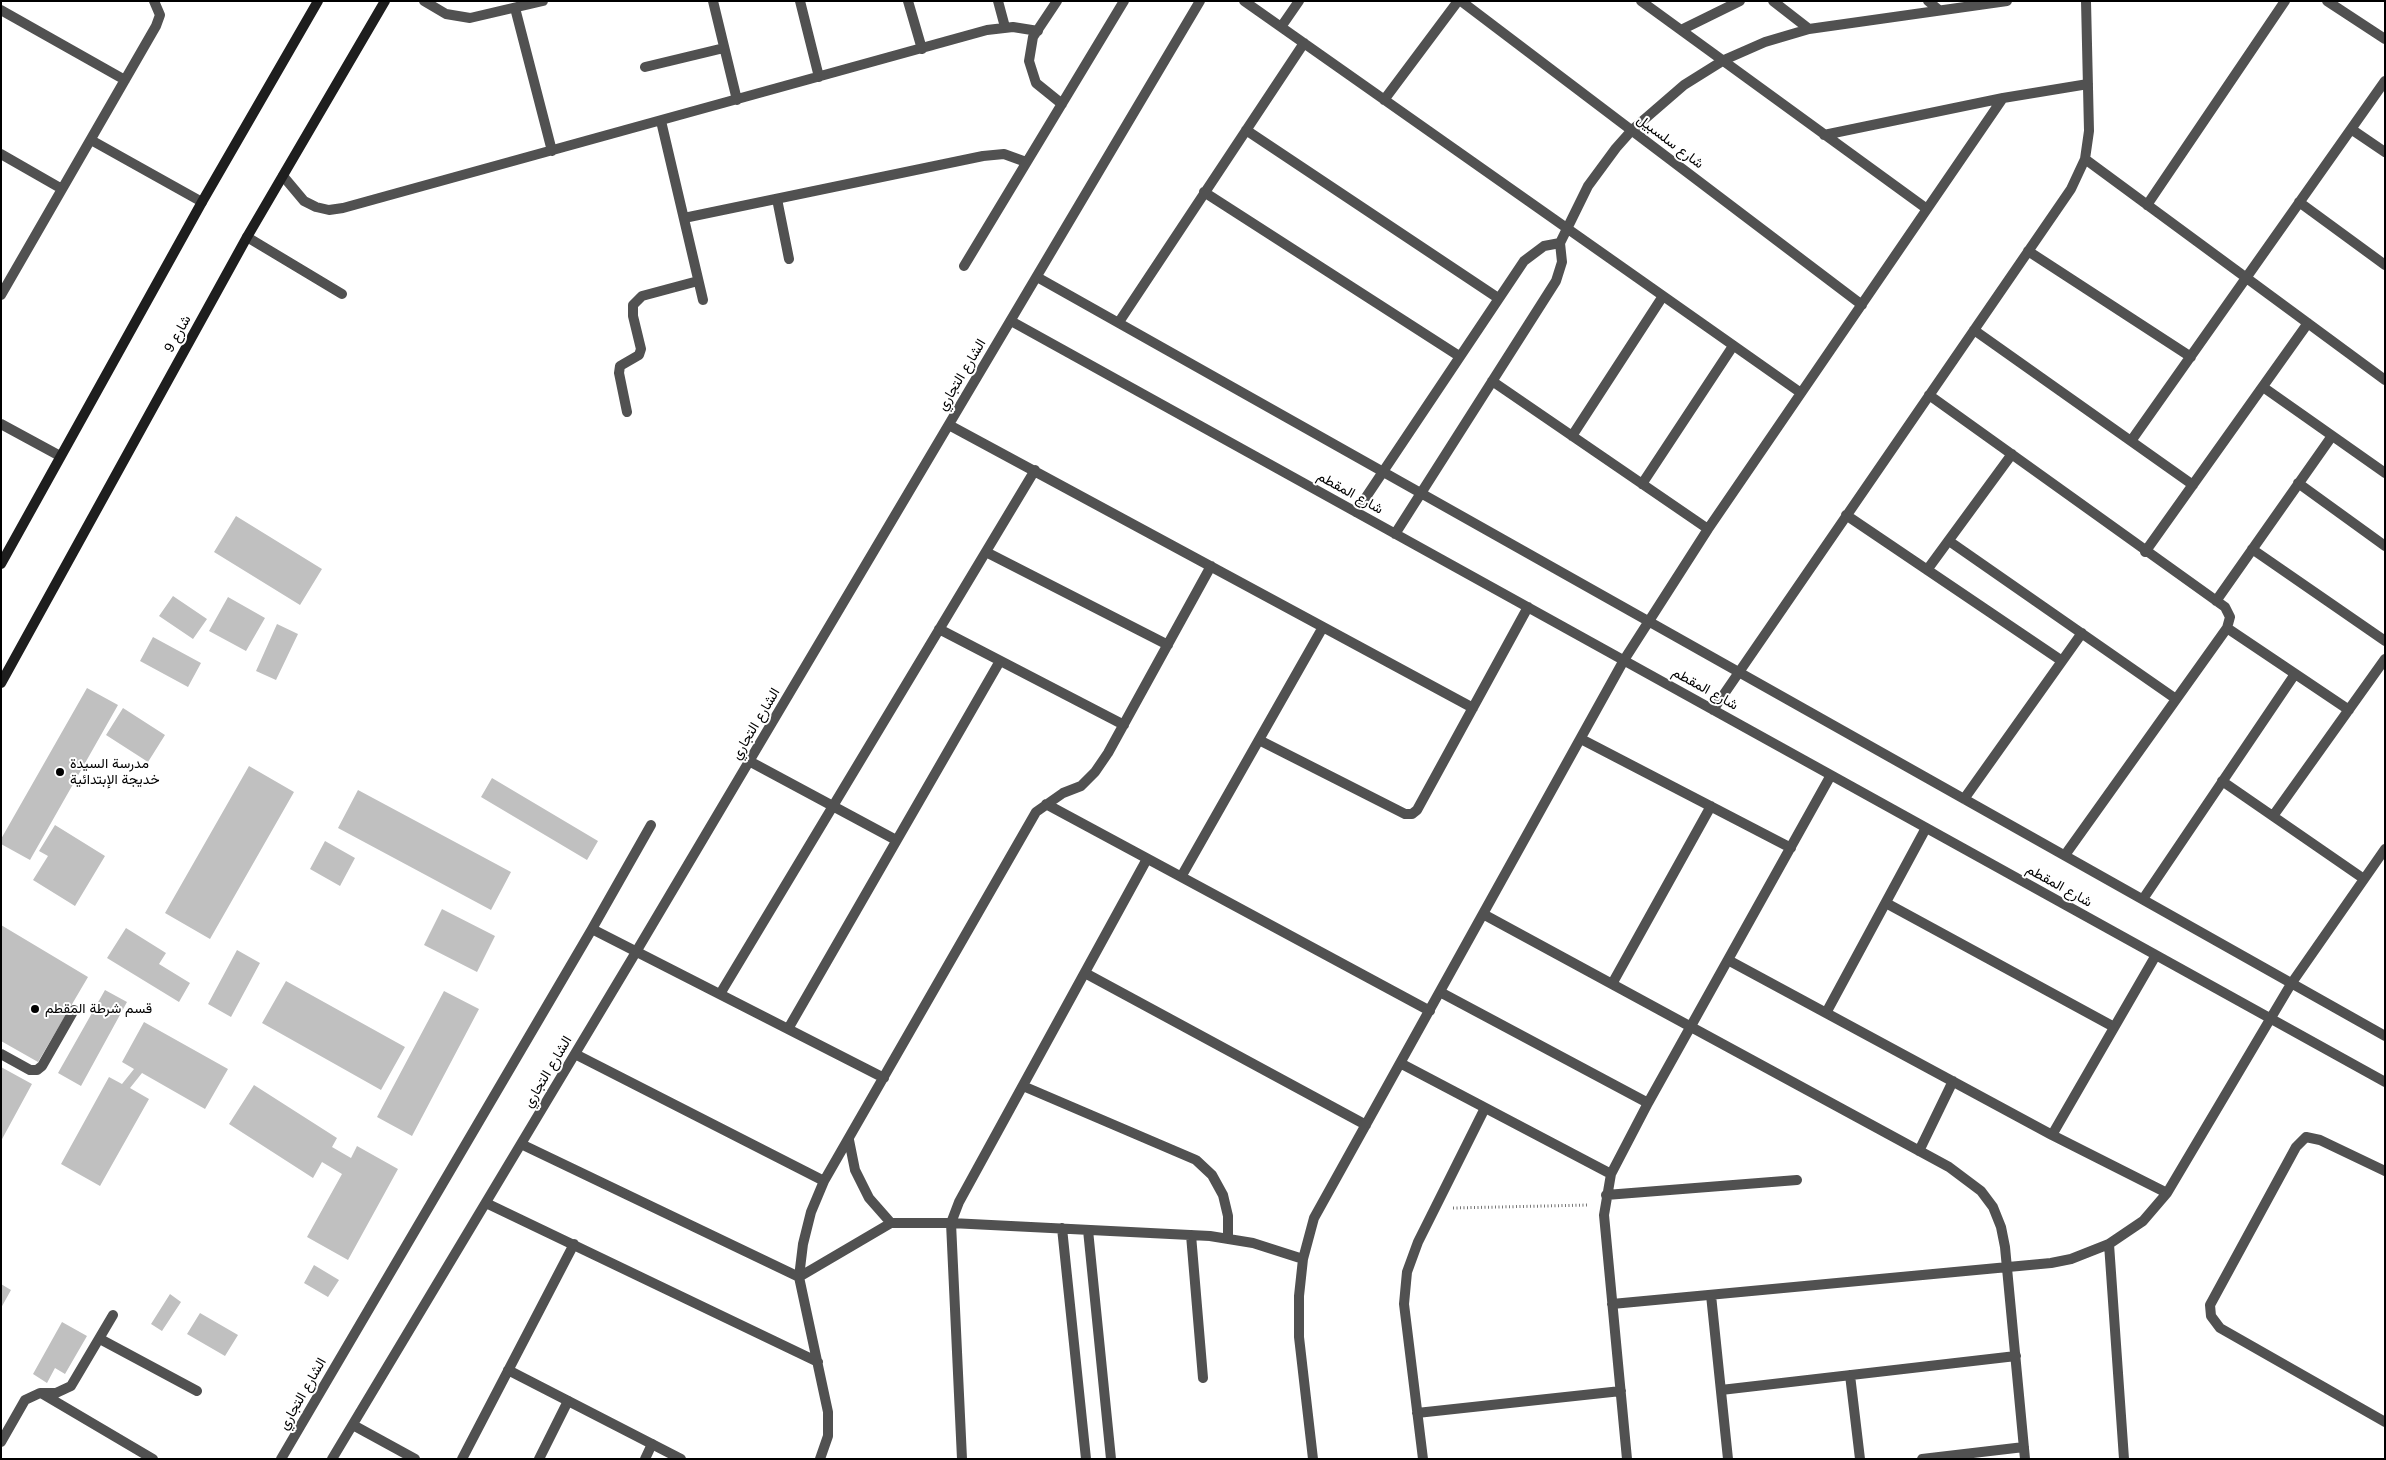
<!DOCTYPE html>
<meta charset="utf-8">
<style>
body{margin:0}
#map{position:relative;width:2386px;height:1460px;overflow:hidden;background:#fff;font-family:Arial,sans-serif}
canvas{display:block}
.frame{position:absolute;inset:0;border:2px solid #000;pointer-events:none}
</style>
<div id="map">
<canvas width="2386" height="1460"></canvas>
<div class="frame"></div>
</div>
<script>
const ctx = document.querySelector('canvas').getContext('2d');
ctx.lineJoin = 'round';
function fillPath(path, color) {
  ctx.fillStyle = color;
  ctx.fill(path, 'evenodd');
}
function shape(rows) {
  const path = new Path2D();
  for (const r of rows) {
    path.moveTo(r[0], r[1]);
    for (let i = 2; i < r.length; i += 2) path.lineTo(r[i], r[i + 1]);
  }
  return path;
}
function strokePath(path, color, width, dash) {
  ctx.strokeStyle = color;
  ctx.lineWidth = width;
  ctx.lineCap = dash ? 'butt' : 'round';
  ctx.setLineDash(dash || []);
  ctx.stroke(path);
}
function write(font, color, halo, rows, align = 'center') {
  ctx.font = font + ' Arial,Vazirmatn,sans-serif';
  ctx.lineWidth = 4;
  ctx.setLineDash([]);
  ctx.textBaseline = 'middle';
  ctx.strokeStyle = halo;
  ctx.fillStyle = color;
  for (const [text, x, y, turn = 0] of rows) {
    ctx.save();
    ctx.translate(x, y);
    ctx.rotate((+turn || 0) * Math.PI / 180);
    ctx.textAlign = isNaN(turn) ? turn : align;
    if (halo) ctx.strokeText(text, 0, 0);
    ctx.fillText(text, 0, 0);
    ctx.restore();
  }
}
const building = shape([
 [236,516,322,569,300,605,214,552],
 [173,596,207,619,193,639,159,616],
 [228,597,265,618,246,651,209,631],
 [277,624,298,634,276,680,256,671],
 [153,637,201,663,188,687,140,661],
 [87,688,118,705,30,860,1,844,1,839],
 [123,708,165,735,148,762,106,735],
 [249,766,294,792,210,939,165,913],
 [492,778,598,841,587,860,481,797],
 [358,790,511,872,491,910,338,828],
 [55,825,105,856,75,906,33,880,48,856,39,851],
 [325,841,355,858,340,886,310,869],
 [442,909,495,936,477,972,424,945],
 [1,925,88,977,38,1062,1,1041],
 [126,928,166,953,159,964,190,983,179,1002,107,958],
 [237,950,260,963,231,1017,208,1004],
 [286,981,405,1047,381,1090,262,1023],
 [105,990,127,1002,81,1086,58,1073],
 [444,991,479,1009,412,1136,377,1117],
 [144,1022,228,1069,205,1109,142,1073,130,1088,149,1099,100,1186,61,1164,109,1077,122,1084,134,1069,122,1062],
 [1,1067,32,1084,1,1141],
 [254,1085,337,1138,332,1147,351,1158,357,1146,398,1169,348,1260,307,1237,342,1174,322,1162,313,1178,229,1124],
 [314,1265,339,1280,328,1297,304,1283],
 [1,1284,11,1290,1,1308],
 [170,1294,181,1302,162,1331,151,1324],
 [200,1313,238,1335,225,1356,187,1334],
 [62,1322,87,1336,65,1374,55,1368,47,1383,33,1374]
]);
const path = shape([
 [1453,1208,1589,1205]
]);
const lane = shape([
 [1,1054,30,1070,37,1070,42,1066,74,1010],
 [2385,1171,2320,1140,2306,1137,2296,1147,2210,1305,2211,1316,2220,1328,2385,1422],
 [100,1339,197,1391],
 [41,1393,153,1459],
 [1,1442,25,1400,40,1393,56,1393,71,1386,113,1315],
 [539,1459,568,1401],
 [645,1459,652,1444]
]);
const street = shape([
 [424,1,446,14,470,18,543,1],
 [713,1,737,100],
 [800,1,819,77],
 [908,1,922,49],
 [998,1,1005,27],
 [1057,1,1033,37,1029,61,1036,83,1062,104],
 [1244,1,1801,393],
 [1461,1,1862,305],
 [1641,1,1927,209],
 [1773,1,1809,29],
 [1928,1,1939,10],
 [2327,1,2385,39],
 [515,8,552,151],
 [1,10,125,80],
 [1281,27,1299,1],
 [1681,30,1740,1],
 [645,67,724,48],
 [1384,100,1458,1],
 [661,121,703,300],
 [2351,129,2385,152],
 [1246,130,1498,298],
 [1824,135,2003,98,2088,84],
 [91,140,202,202],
 [1,154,62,189],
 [2085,159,2385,380],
 [283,176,304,201,316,207,329,210,343,208,987,30,1013,27,1038,31],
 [1204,192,1459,356],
 [777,199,789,259],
 [2299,202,2385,265],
 [2147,205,2285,1],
 [684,218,983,156,1004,154,1026,162],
 [247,237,342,294],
 [1560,243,1588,186,1616,148,1632,130,1684,85,1724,60,1765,42,1809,29,2007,1],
 [2028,251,2191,357],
 [964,266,1124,1],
 [1037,277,2385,1036],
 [1,295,156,26,160,15,154,1],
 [1011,321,2385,1082],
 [1119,322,1304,43],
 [1974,330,2193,485],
 [1492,381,1708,529],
 [2263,387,2385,473],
 [1929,395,2225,607,2230,617,2227,628,2065,855],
 [627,412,619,373,620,366,639,355,641,349,633,316,633,305,642,296,698,281],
 [1,424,60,456],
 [949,425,1473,708],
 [1572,436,1663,296],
 [2131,441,2385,81],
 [2298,483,2385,546],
 [1642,484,1733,346],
 [1356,512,1524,261,1544,246,1560,243],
 [1846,515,2062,661],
 [1395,534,1556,281,1562,262,1560,243],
 [1949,541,2176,699],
 [2252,549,2385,641],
 [986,552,1168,645],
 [2145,552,2308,323],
 [1927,570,2012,454],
 [2216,601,2332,436],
 [2227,628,2349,710],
 [939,629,1124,725],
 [1713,710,2071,189,2085,159,2089,131,2086,1],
 [1581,739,1791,848],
 [1259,740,1405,814,1412,814,1417,810,1528,607],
 [749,761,896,840],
 [2222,781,2364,879],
 [1964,799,2082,633],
 [1046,804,1430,1011],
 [2273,816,2385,659],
 [1181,877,1323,627],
 [2143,899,2295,674],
 [1886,903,2114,1027],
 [1483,914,1949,1167,1981,1191,1993,1207,2001,1227,2005,1247,2025,1459],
 [592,929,884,1078],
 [1728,960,2052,1135,2167,1193],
 [1085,973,1366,1125],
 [1612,984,1711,806],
 [1440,992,1648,1103],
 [720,994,1035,470],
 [1826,1013,1926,828],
 [788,1029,1000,661],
 [575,1054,824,1181],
 [1400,1063,1611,1174],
 [1023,1086,1196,1160,1212,1175,1223,1195,1228,1216,1228,1238],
 [2052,1135,2156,955],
 [849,1140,855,1170,869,1198,891,1223],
 [521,1144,799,1277,891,1223,951,1223,1210,1236,1253,1243,1303,1259],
 [1919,1151,1953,1081],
 [1606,1195,1797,1180],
 [486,1203,818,1362],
 [1062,1228,1086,1459],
 [1088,1230,1111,1459],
 [1191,1235,1203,1378],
 [2109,1244,2124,1459],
 [1711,1295,1728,1459],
 [1612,1304,2051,1263,2071,1259,2109,1244,2143,1221,2167,1193,2291,984,2385,849],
 [508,1370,681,1459],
 [1850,1375,1860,1459],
 [1721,1390,2016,1356],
 [1417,1413,1621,1391],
 [353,1425,415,1459],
 [281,1459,592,929,651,825],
 [332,1459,636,952,1200,1],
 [462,1459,574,1244],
 [820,1459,828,1436,828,1412,799,1277,803,1244,811,1212,824,1181,1036,812,1063,793,1081,786,1095,772,1108,753,1211,566],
 [962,1459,951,1223,959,1202,1147,859],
 [1313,1459,1299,1337,1299,1296,1303,1259,1314,1218,1624,660,1708,529,2003,98],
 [1423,1459,1404,1304,1407,1272,1418,1242,1485,1108],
 [1627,1459,1604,1215,1611,1174,1648,1103,1831,775],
 [1922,1459,2024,1447]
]);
const secondary = shape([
 [1,564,202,202,318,1],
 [1,683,247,237,385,1]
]);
const markers = [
 [60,772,5,"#000"],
 [35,1009,5,"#000"]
];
const streetNames = [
 ["شارع سلسبيل",1670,142,37],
 ["شارع 9",178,334,-61],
 ["الشارع التجاري",962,375,-59],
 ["شارع المقطم",1350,493,29],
 ["شارع المقطم",1705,689,29],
 ["الشارع التجاري",756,724,-59],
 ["شارع المقطم",2059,886,29],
 ["الشارع التجاري",548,1072,-59],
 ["الشارع التجاري",303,1394,-60]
];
const poiNames = [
 ["مدرسة السيدة",70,764],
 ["خديجة الإبتدائية",70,780],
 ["قسم شرطة المقطم",45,1009]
];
fillPath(building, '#c0c0c0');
strokePath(path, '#737373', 3, [1, 2.5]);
strokePath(lane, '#515151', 10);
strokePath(street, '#515151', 10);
strokePath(secondary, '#1e1e1e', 10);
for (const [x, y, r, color] of markers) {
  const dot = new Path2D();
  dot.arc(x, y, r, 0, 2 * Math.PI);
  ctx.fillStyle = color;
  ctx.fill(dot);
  strokePath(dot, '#fff', 2);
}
write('14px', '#000', '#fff', streetNames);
write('14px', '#000', '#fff', poiNames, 'left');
</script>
